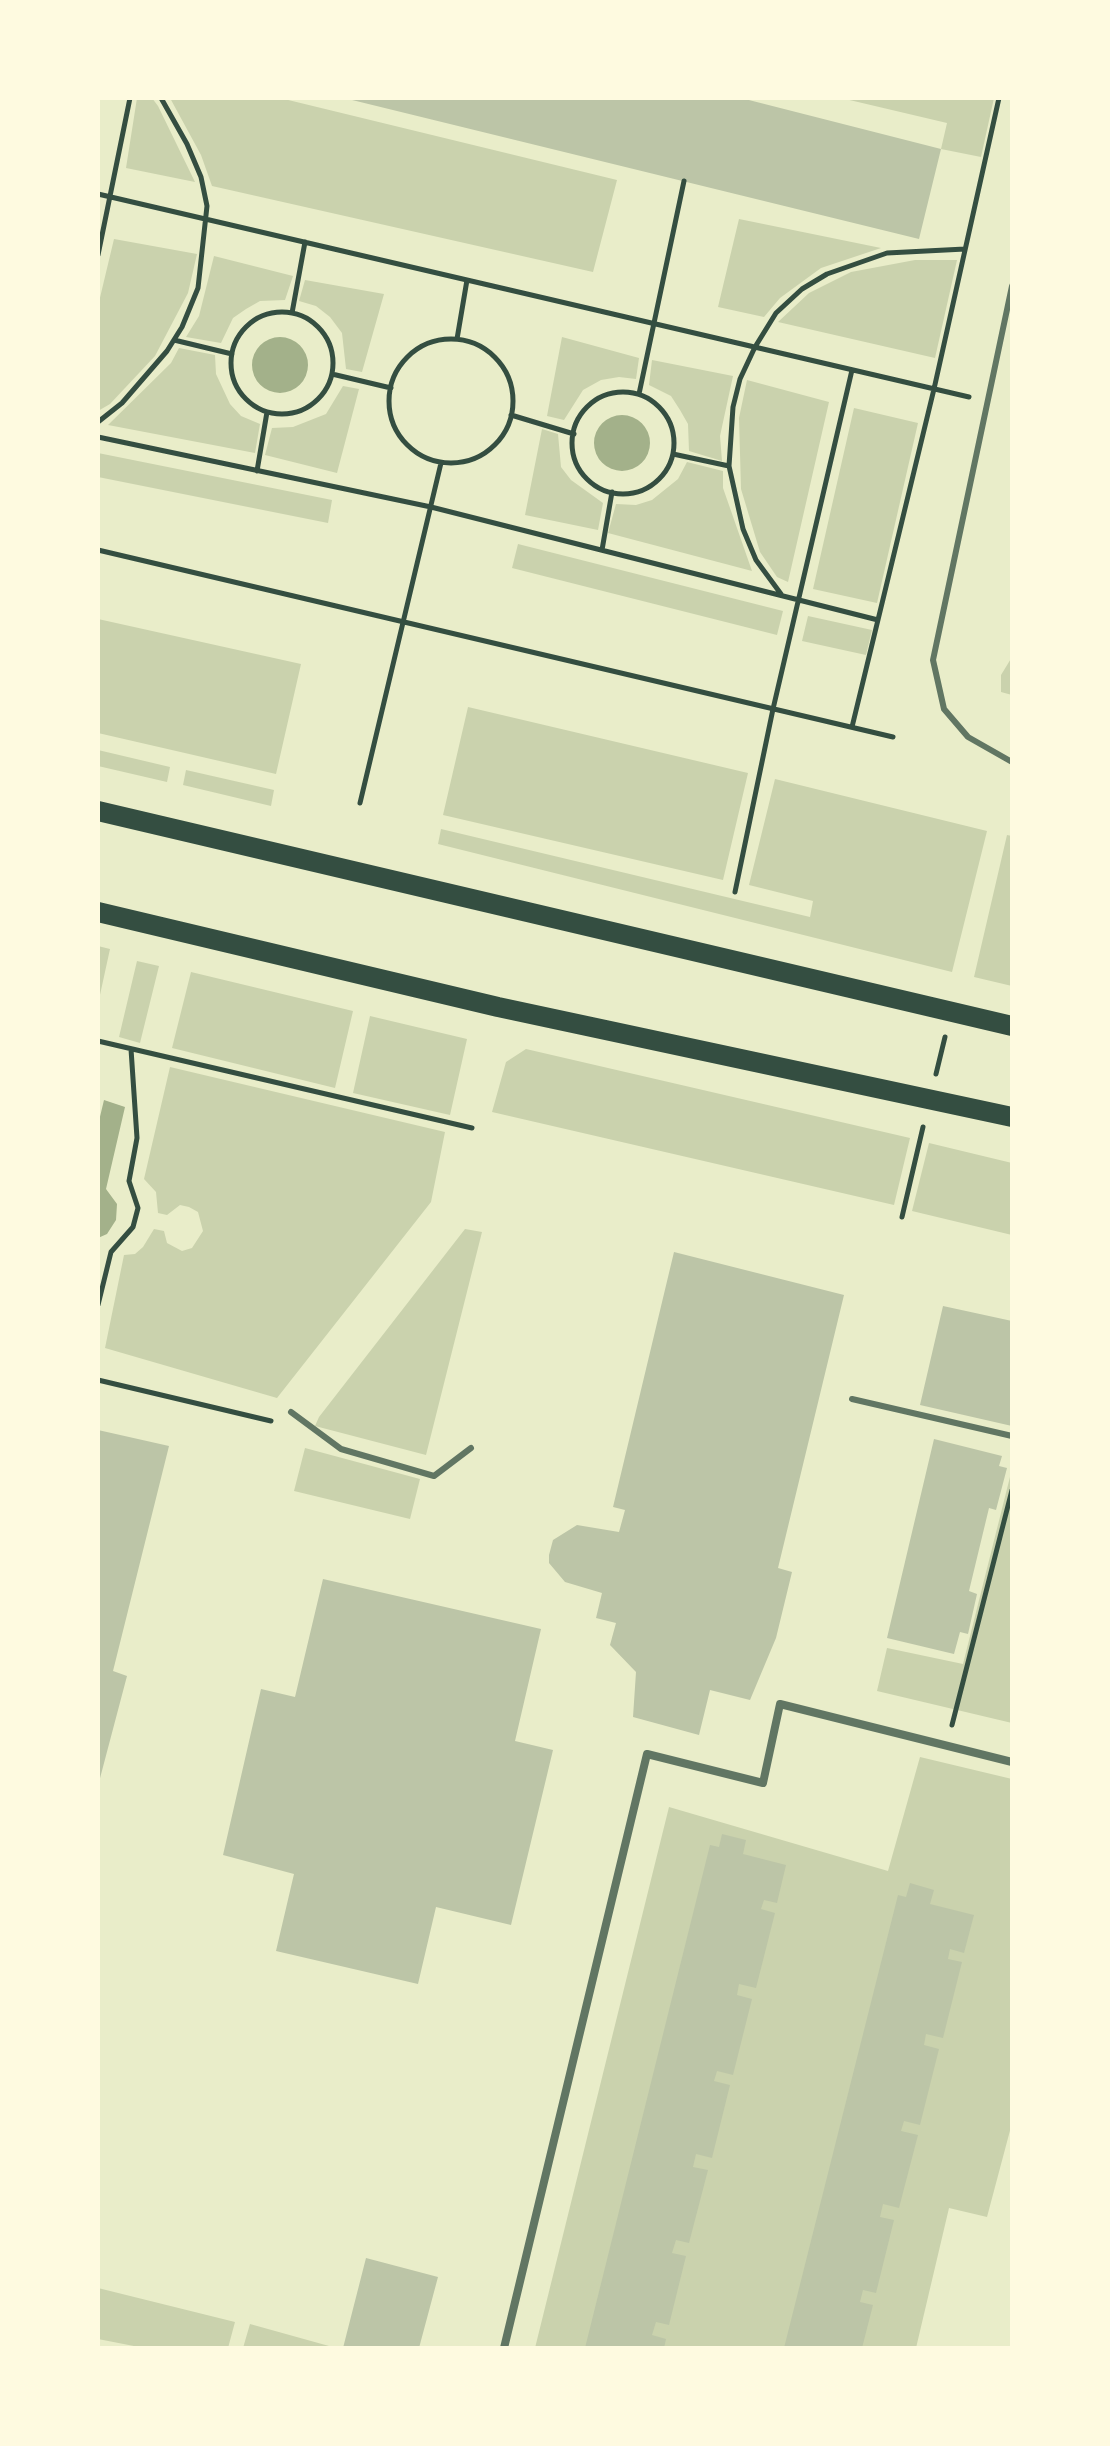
<!DOCTYPE html>
<style>
body{margin:0}
#map{position:relative;width:1110px;height:2446px;overflow:hidden;background:#e9edc9;font-family:Rubik,sans-serif}
canvas{display:block}
.frame{position:absolute;inset:0;border:100px solid #fefae0;pointer-events:none}
</style>
<div id="map">
<canvas width="1110" height="2446"></canvas>
<div class="frame"></div>
</div>
<script>
const ctx = document.querySelector('canvas').getContext('2d');
ctx.lineJoin = 'round';
function fillPath(path, color) {
  ctx.fillStyle = color;
  ctx.fill(path, 'evenodd');
}
function shape(rows) {
  const path = new Path2D();
  for (const r of rows) {
    if (r.length === 3) {
      path.moveTo(r[0] + r[2], r[1]);
      path.arc(r[0], r[1], r[2], 0, 2 * Math.PI);
      continue;
    }
    path.moveTo(r[0], r[1]);
    for (let i = 2; i < r.length; i += 2) path.lineTo(r[i], r[i + 1]);
  }
  return path;
}
function strokePath(path, color, width, dash) {
  ctx.strokeStyle = color;
  ctx.lineWidth = width;
  ctx.lineCap = dash ? 'butt' : 'round';
  ctx.setLineDash(dash || []);
  ctx.stroke(path);
}
const green = shape([
 [137,98,152,98,158,106,195,182,126,168],
 [170,98,280,98,617,180,593,272,212,186,201,155],
 [841,98,994,98,981,157,941,149,947,123],
 [739,219,881,248,821,268,780,298,764,317,718,307],
 [114,239,197,254,188,293,155,356,110,404,98,411,98,306],
 [214,256,293,276,285,300,260,301,246,309,233,318,221,343,186,337,199,316],
 [915,260,957,260,935,358,778,322,809,293,851,272],
 [305,280,384,294,362,372,346,369,342,333,330,317,316,306,299,301],
 [562,337,639,358,636,379,619,377,601,380,583,390,564,420,547,416],
 [179,348,215,355,216,374,230,404,241,416,260,424,255,453,108,425,171,363],
 [652,360,733,376,720,436,722,461,689,451,688,424,680,410,671,396,649,385],
 [747,380,829,402,788,582,777,577,760,552,741,489,739,418],
 [343,386,359,389,337,473,265,455,272,428,293,427,326,414],
 [854,408,918,423,877,603,813,589],
 [542,429,558,434,561,467,571,480,603,503,598,530,525,515],
 [98,453,332,500,328,523,98,477],
 [687,462,723,471,723,488,752,571,608,533,616,504,636,505,652,500,678,479],
 [518,544,783,611,777,635,512,568],
 [808,616,872,630,866,655,802,641],
 [98,619,301,664,276,774,98,733],
 [1012,657,1012,695,1001,692,1001,675],
 [468,707,748,773,723,880,443,815],
 [98,750,170,767,167,782,98,766],
 [186,770,274,790,271,806,183,785],
 [775,779,987,831,952,972,438,844,441,829,810,917,813,901,749,885],
 [1007,835,1012,836,1012,986,974,977],
 [98,946,110,949,98,1004],
 [137,961,159,966,140,1043,119,1037],
 [191,972,353,1011,335,1088,172,1048],
 [370,1016,467,1039,450,1115,353,1093],
 [526,1049,910,1138,894,1205,492,1112,506,1062],
 [170,1067,445,1132,431,1202,277,1398,105,1348,124,1255,135,1254,143,1247,154,1229,164,1231,167,1243,182,1251,192,1248,203,1231,198,1212,189,1207,180,1205,167,1215,158,1213,156,1192,144,1179],
 [929,1143,1012,1163,1012,1235,912,1211],
 [465,1229,482,1232,426,1455,315,1426,319,1417],
 [305,1448,420,1479,410,1519,294,1491],
 [1012,1469,1012,1723,877,1691,887,1648,963,1664],
 [920,1757,1012,1779,1012,2123,987,2217,949,2208,916,2348,535,2348,669,1807,888,1871],
 [98,2288,235,2322,228,2348,144,2348,98,2339],
 [250,2324,329,2346,329,2348,243,2348]
]);
const water = shape([
 [280,365,28],
 [622,443,28],
 [104,1100,125,1107,106,1189,117,1204,116,1220,107,1234,98,1238,98,1125]
]);
const building = shape([
 [741,98,941,149,919,239,348,99],
 [674,1252,844,1295,778,1568,792,1572,776,1638,750,1700,710,1690,699,1735,633,1717,636,1672,610,1645,616,1623,596,1618,602,1593,565,1582,549,1563,549,1555,553,1540,577,1525,619,1532,625,1510,613,1507],
 [943,1306,1012,1321,1012,1426,920,1405],
 [98,1430,169,1446,113,1671,127,1676,99,1782],
 [934,1439,1002,1456,999,1466,1007,1468,996,1510,989,1508,969,1591,977,1594,968,1634,960,1632,954,1654,887,1638],
 [323,1579,541,1629,515,1741,553,1750,511,1925,436,1907,418,1984,276,1951,294,1874,223,1855,261,1689,295,1697],
 [722,1834,746,1840,743,1854,786,1865,777,1903,764,1900,761,1909,775,1913,756,1988,739,1984,737,1995,752,1999,733,2075,717,2071,714,2081,730,2085,712,2158,696,2154,693,2167,708,2170,689,2243,676,2240,672,2253,686,2256,669,2325,656,2322,652,2335,666,2339,664,2348,585,2348,710,1845,719,1847],
 [910,1883,934,1890,930,1904,974,1915,964,1953,950,1949,948,1959,962,1962,943,2038,926,2034,924,2045,939,2049,920,2125,904,2121,901,2131,918,2135,899,2208,883,2204,880,2217,894,2220,876,2293,863,2290,860,2302,873,2305,862,2348,784,2348,898,1895,906,1897],
 [366,2258,438,2277,419,2348,343,2348]
]);
const path = shape([
 [98,194,969,397],
 [98,255,130,98],
 [282,363,51],
 [292,313,305,242],
 [451,401,62],
 [457,339,467,280],
 [174,340,232,354],
 [332,374,391,388],
 [623,443,51],
 [639,394,684,181],
 [511,415,574,434],
 [98,422,122,403,167,351,182,327,198,288,207,206,201,177,187,144,161,98],
 [98,437,431,507,878,620],
 [673,454,729,466],
 [257,471,267,412],
 [98,550,893,737],
 [602,550,612,492],
 [781,594,756,560,743,529,729,466,733,407,740,379,755,347,776,313,802,289,827,274,887,253,965,249],
 [852,727,934,389,999,98],
 [360,803,441,463],
 [735,892,773,709,852,370],
 [98,1041,472,1128],
 [936,1074,945,1037],
 [902,1217,923,1127],
 [98,1305,111,1252,133,1227,138,1208,129,1181,137,1138,131,1049],
 [98,1380,271,1421],
 [952,1725,1012,1490]
]);
const service = shape([
 [1012,286,933,660,944,709,968,737,1012,762],
 [852,1399,1012,1436],
 [291,1412,341,1449,434,1476,471,1448]
]);
const minor = shape([
 [504,2348,647,1754,763,1783,780,1704,1012,1762]
]);
const primary = shape([
 [98,811,1012,1026],
 [98,912,498,1007,1012,1117]
]);
fillPath(green, '#cad2ad');
fillPath(water, '#a3b18a');
fillPath(building, '#bcc5a7');
strokePath(path, '#344e41', 5);
strokePath(service, '#617663', 6);
strokePath(minor, '#617663', 8);
strokePath(primary, '#344e41', 20);
</script>
